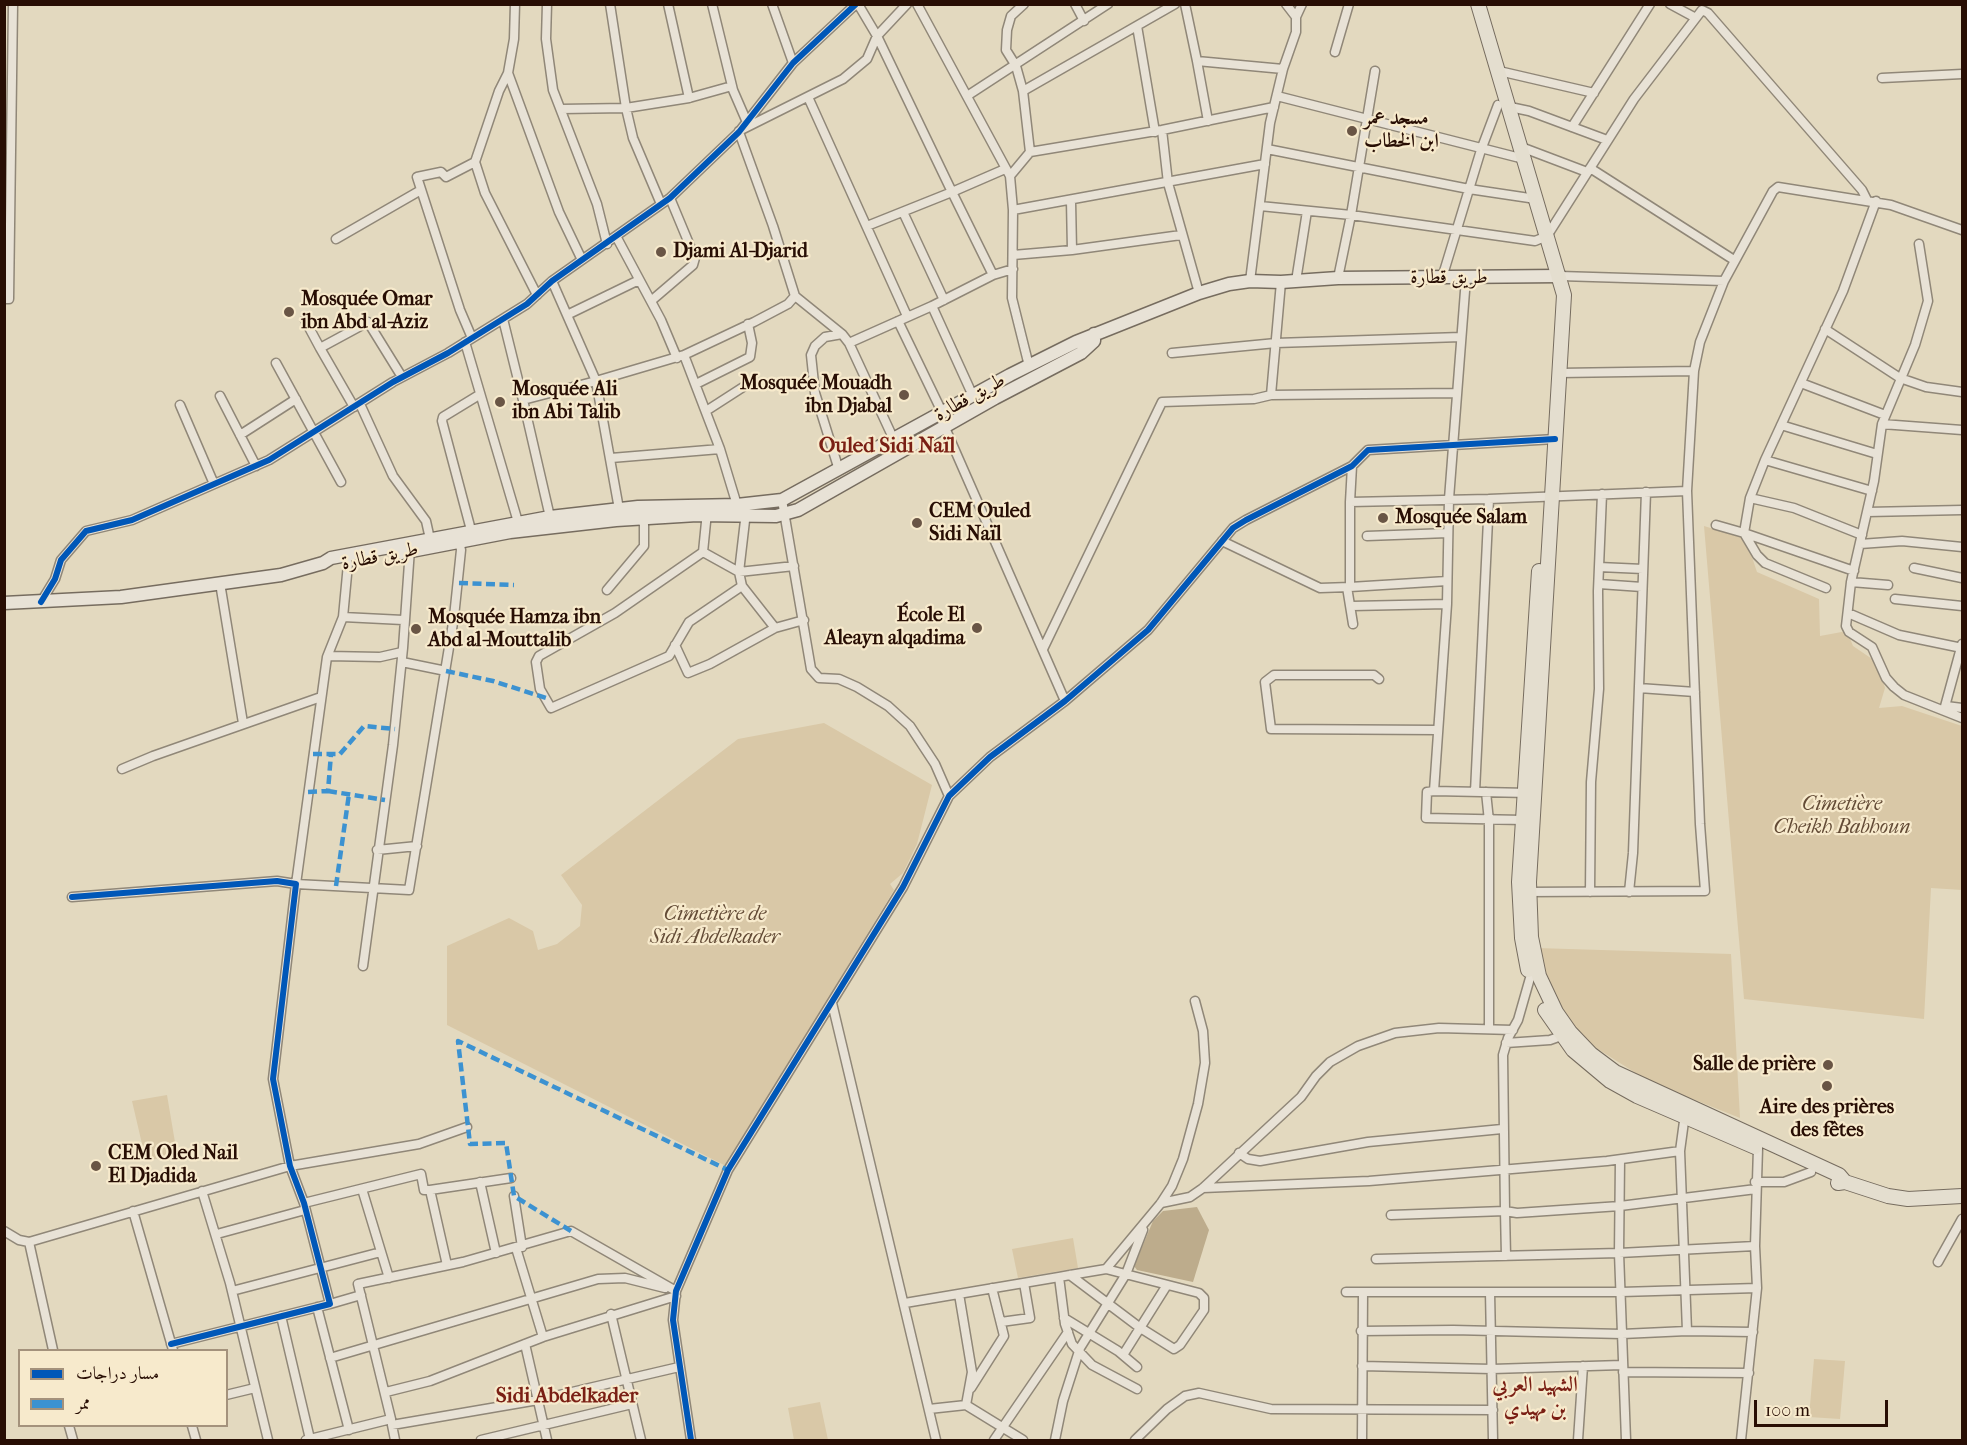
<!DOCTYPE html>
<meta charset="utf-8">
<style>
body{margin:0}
#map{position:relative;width:1967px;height:1445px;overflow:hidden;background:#e3d9bf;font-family:"IM FELL French Canon",Amiri,serif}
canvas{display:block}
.frame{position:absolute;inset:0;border:6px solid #280e04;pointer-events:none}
.legend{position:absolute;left:18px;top:1349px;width:210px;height:78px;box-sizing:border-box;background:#f7eacc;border:2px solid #a4927c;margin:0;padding:8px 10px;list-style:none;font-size:18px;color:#280e04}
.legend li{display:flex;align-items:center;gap:12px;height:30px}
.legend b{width:30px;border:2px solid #a4927c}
.scale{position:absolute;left:1754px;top:1400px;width:134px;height:27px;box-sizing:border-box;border:3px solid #280e04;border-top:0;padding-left:8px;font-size:18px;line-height:21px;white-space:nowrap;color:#280e04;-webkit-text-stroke:4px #f7eacc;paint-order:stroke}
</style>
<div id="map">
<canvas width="1967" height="1445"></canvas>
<div class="frame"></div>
<ul class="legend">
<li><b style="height:8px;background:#0057b8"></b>مسار دراجات</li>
<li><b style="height:8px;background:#3c92d1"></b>ممر</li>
</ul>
<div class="scale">100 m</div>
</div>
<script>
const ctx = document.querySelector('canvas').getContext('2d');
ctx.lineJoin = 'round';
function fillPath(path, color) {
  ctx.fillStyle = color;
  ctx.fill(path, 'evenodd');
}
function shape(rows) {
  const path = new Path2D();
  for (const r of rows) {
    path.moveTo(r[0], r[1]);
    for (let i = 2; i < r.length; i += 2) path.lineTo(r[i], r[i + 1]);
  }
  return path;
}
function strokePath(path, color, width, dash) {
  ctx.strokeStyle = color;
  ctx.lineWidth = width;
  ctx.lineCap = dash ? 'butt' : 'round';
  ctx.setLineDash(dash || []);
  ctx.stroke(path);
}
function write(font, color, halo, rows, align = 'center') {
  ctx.font = font + ' "IM FELL French Canon",Amiri,serif';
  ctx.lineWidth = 4.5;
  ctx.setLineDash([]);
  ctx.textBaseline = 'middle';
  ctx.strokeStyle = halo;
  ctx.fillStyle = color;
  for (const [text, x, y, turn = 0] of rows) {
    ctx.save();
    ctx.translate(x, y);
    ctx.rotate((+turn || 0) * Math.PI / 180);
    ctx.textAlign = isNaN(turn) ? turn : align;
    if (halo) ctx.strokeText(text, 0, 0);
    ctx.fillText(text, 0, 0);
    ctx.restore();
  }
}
const green = shape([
 [1704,526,1746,539,1757,572,1819,599,1820,636,1847,631,1853,646,1878,663,1885,688,1879,708,1902,706,1962,726,1962,890,1931,888,1924,1019,1744,999],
 [824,723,932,785,917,844,903,873,890,884,894,890,726,1166,447,1025,447,946,509,918,533,931,538,950,557,944,580,926,582,905,561,875,738,739],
 [1536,948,1731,954,1740,1118,1650,1082,1593,1046,1567,1019,1545,980],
 [167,1095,177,1154,146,1161,132,1101],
 [1073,1238,1078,1268,1018,1278,1012,1249],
 [1814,1359,1845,1361,1840,1419,1809,1417],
 [820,1402,828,1440,794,1440,788,1408]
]);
const water = shape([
 [1197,1207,1209,1230,1193,1282,1137,1270,1134,1266,1153,1221,1163,1211]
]);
const street = shape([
 [515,4,514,39,508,73,559,212,582,260],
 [547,4,546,39,553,90,597,204,607,244],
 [610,4,626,108,689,98,668,4],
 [712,4,733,90,746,120],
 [772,4,793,63],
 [858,4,877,36,952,192,867,226],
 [917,4,1010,176,1013,210,1012,298,1029,366],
 [1075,4,1084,21],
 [1175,4,1023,91,1030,152,1162,130,1274,107],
 [1185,4,1197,61,1283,69],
 [1670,4,1694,17],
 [1296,17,1302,4],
 [1137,26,1155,132],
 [1335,52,1349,4],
 [1197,61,1208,121],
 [1499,71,1594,93],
 [508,73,499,91,475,162,485,193,537,295],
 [1882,78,1962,74],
 [1023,91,1016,66,1006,50,1007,30,1011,16,1024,4],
 [967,96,1108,4],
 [1277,96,1524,159],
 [808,97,907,316],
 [689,98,732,86],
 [1510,107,1529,111,1607,140],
 [561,109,626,108,633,138,661,204],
 [1572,127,1650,4],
 [1162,130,1168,183,1199,293],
 [739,131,843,79,867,59,877,36,907,4],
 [739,132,773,226,795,296],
 [1521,147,1587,172],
 [1267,149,1469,189,1536,199],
 [1590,168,1734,260],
 [1010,176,1030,152],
 [1071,201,1072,250],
 [1260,206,1351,215,1535,241,1547,236,1634,99,1702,10,1708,13,1862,190,1867,200],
 [1013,210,1265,164],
 [903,212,944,300],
 [616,236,661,320,677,358],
 [336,239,421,190],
 [1919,244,1928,301,1915,345,1882,424,1874,481,1851,582,1846,626,1849,632,1872,647,1886,678,1894,687,1904,695,1962,718],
 [1013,255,1072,250,1181,235],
 [993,275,952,192,1005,169],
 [1560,276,1724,281,1773,191,1778,187,1891,205,1962,230],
 [1338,278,1351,215,1375,71],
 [1442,278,1481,150,1498,105],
 [1466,278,1449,499,1447,604,1434,791,1427,792,1426,818,1523,820],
 [1250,281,1270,123,1283,69,1296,32,1296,17,1286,4],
 [1296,281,1307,211],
 [4,299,9,299,13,4],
 [651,301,693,265,695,258,670,198],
 [569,314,639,280],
 [503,319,523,400],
 [305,320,320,348],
 [898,321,942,412],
 [1825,329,1900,378,1926,387,1962,392],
 [472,338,460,310,417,177,441,172,446,177,475,162],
 [465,342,518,522],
 [849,343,932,306],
 [1172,353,1276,343,1461,337],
 [276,363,341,482],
 [1559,373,1694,371],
 [1801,383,1885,415],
 [696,384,750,357,752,343,748,324],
 [1271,395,1281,282],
 [220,396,256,466],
 [973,396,932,306,993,275,1013,269],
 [360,404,393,476,426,521,430,539],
 [180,405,214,484],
 [354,407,320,348,368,322,402,377],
 [706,411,751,382],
 [939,414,1065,701],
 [1882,424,1962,430],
 [1781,425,1877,454],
 [240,435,296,399],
 [611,458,720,449],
 [1765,460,1872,491],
 [839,470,815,393,811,355,815,346,825,337,842,334,849,343,894,440],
 [1750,498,1794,508,1862,535],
 [782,500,811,669,819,678,839,679,857,687,888,706,910,726,935,764,949,796],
 [1350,502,1352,466],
 [737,505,720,449,684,355,754,322,788,304,795,296,842,334],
 [619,509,596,381,684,355],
 [707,512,703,552,615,613,539,656,536,662,540,689,551,708,669,656,689,622,742,586],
 [746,512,739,572,742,586,775,628,804,620],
 [1867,512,1962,510],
 [550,517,523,400,596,381,552,281],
 [1716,525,1744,533,1757,555,1765,563,1826,588],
 [471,530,442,421,443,417,479,395],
 [1367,536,1448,533],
 [1222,541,1320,588,1350,587,1350,502,1489,499],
 [1860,544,1902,541,1962,547],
 [703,552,739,572,794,566],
 [345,556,348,564,343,617,327,657,296,884,409,890,454,617,461,550,458,536],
 [1599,567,1643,569],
 [1914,568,1962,578],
 [1854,571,1744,533,1750,498,1765,460,1843,291,1876,201],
 [1851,582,1888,585],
 [220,583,243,723],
 [1599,584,1642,587],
 [1347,587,1353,624],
 [1350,587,1447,581],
 [607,590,644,546,644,525,641,515],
 [1895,599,1962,606],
 [41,602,55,579,61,560,86,531,132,520,269,460,393,382,448,353,527,304,552,281,670,198,739,132,793,63,856,4],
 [1352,606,1447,604],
 [1848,613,1899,635,1962,648],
 [343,617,403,620],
 [675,645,688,673,710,664,775,628],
 [1043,649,1162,402,1254,399,1271,395,1456,393],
 [328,656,380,657,402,652],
 [402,662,446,671],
 [1379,679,1374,675,1274,675,1265,682,1271,729,1438,730],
 [1639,688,1695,692],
 [1946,706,1962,708],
 [1944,710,1962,644],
 [122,769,153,756,321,697],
 [1434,791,1529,793],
 [1475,792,1489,499,1687,491],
 [1486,792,1489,821,1489,1029],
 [377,850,417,846],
 [1525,892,1705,891,1700,824,1687,491,1694,371,1700,342,1724,281],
 [1590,892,1591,782,1599,689,1598,591,1602,494],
 [1629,892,1633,853,1646,492],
 [72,897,277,881,296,884,273,1079,290,1166,304,1203,330,1304,171,1344],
 [363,966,393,745,403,648,410,549],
 [832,1003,936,1440],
 [1506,1043,1550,1040,1564,1035],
 [1685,1114,1680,1151,1687,1331],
 [1239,1153,1248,1159,1260,1161,1368,1142,1502,1129],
 [1620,1160,1619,1253,1626,1440],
 [480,1182,496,1253],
 [1755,1182,1784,1182,1811,1172],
 [1203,1188,1369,1181,1607,1161,1680,1151],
 [362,1189,389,1278],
 [202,1191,230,1283,268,1440],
 [514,1196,522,1247],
 [304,1203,421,1174,424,1190,430,1190],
 [1161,1203,1190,1197,1203,1188,1301,1097,1316,1076,1330,1062,1358,1046,1395,1033,1439,1028,1513,1030],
 [133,1211,173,1350],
 [1391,1215,1505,1211,1503,1055,1508,1038,1518,1020,1530,978],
 [4,1231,19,1240,29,1242,290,1166,419,1144,467,1127],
 [217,1234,305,1210],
 [29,1242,53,1350],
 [516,1248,543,1337],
 [1506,1256,1505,1211,1517,1213,1620,1206,1756,1189],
 [1376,1259,1619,1253,1755,1246],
 [1938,1262,1962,1219],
 [447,1265,430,1190,511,1178],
 [1106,1269,1161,1203,1172,1186,1183,1159,1198,1104,1205,1063,1203,1031,1195,1001],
 [1059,1277,1065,1324,1072,1344,1092,1365,1137,1389],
 [232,1291,381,1252],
 [1346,1292,1621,1292,1757,1288],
 [1490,1292,1493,1440],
 [959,1294,972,1372,966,1405],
 [905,1303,1059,1277,1070,1275,1106,1269,1199,1293,1204,1298,1204,1310,1180,1345,1174,1349,1139,1327,1070,1275],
 [330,1304,361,1295],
 [317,1307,349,1430],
 [611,1314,641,1440],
 [281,1316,310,1439,306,1440],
 [1064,1318,1118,1351,1137,1367],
 [1001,1322,1030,1318,1024,1283],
 [1361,1331,1453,1330,1622,1334,1687,1331,1753,1332],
 [525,1344,547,1440],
 [1123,1355,1167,1285],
 [330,1358,598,1279,625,1278,665,1288],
 [1362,1366,1492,1369,1622,1365],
 [1623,1372,1749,1373],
 [971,1388,1004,1336,992,1288],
 [386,1392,430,1381,543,1337,676,1296],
 [226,1395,255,1388],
 [929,1409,966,1405,1023,1440],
 [69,1426,73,1440],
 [192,1426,196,1440],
 [310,1439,391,1419,358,1284,463,1262,571,1231,676,1291],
 [395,1440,392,1425,538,1400,679,1367],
 [481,1440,632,1404],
 [691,1440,673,1320,676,1291,728,1170,903,887,949,796,990,757,1065,701,1148,630,1233,528,1246,520,1352,466,1368,450,1555,439],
 [994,1440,1068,1332],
 [1055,1440,1063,1401,1080,1348,1126,1274,1143,1230],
 [1135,1440,1167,1409,1185,1396,1199,1393,1271,1409,1493,1410],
 [1362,1440,1363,1292],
 [1578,1440,1583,1366],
 [1741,1440,1757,1288,1755,1246,1758,1148]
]);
const secondary = shape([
 [401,553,510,532,616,520,697,515,776,516,798,510,995,398,1081,353,1094,341,1094,334],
 [4,603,121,597,281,575,323,563,331,558,550,517,638,507,737,505,782,500,1010,375,1076,342,1199,293,1229,284,1250,281,1281,282,1338,278,1560,276]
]);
const primary = shape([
 [1478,4,1564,295,1529,882,1531,937,1539,976,1556,1012,1570,1032,1591,1054,1615,1072,1839,1175,1845,1182],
 [1528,970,1522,938,1519,882,1539,571],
 [1545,1010,1573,1050,1610,1081,1637,1096,1755,1147],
 [1838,1183,1845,1182,1888,1196,1908,1199,1962,1196]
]);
const quiet = shape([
 [459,583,514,585],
 [446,671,493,681,546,698],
 [313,754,340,754,364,726,395,729],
 [328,791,385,800],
 [308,792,328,791,331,754],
 [336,886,349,794],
 [571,1231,514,1196,506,1143,470,1144,458,1041,728,1170]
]);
const cycleway = shape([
 [41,602,55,579,61,560,86,531,132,520,269,460,393,382,448,353,527,304,552,281,670,198,739,132,793,63,856,4],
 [72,897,277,881,296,884,273,1079,290,1166,304,1203,330,1304,171,1344],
 [691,1440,673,1320,676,1291,728,1170,903,887,949,796,990,757,1065,701,1148,630,1233,528,1246,520,1352,466,1368,450,1555,439]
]);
const markers = [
 [1352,131,6,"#695545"],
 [661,252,6,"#695545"],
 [289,312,6,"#695545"],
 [904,395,6,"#695545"],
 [500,402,6,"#695545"],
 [1383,518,6,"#695545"],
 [917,523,6,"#695545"],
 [977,628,6,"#695545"],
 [416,629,6,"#695545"],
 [1828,1065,6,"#695545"],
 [1827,1086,6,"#695545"],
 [96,1166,6,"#695545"]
];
const poiNames = [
 ["مسجد عمر",1364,119],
 ["ابن الخطاب",1364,142],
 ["Djami Al-Djarid",673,252],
 ["Mosquée Omar",301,300],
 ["ibn Abd al-Aziz",301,323],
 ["Mosquée Mouadh",892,384,"right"],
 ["ibn Djabal",892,407,"right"],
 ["Mosquée Ali",512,390],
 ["ibn Abi Talib",512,413],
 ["CEM Ouled",929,512],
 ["Sidi Naïl",929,535],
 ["Mosquée Salam",1395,518],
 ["École El",965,616,"right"],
 ["Aleayn alqadima",965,639,"right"],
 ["Mosquée Hamza ibn",428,618],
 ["Abd al-Mouttalib",428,641],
 ["Salle de prière",1816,1065,"right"],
 ["Aire des prières",1827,1108,"center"],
 ["des fêtes",1827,1131,"center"],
 ["CEM Oled Nail",108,1154],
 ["El Djadida",108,1177]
];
const streetNames = [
 ["طريق قطارة",1449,278],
 ["طريق قطارة",970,398,-29],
 ["طريق قطارة",380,557,-11]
];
const parkNames = [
 ["Cimetière",1842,805],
 ["Cheikh Babhoun",1842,828],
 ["Cimetière de",715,915],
 ["Sidi Abdelkader",715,938]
];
const neighbourhoodNames = [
 ["Ouled Sidi Naïl",887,447],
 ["الشهيد العربي",1535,1386],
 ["بن مهيدي",1535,1410],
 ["Sidi Abdelkader",567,1397]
];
fillPath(green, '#d9c8a7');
fillPath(water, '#bdac8c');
strokePath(street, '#908778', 11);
strokePath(secondary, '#766c5f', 15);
strokePath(primary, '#766c5f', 16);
strokePath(street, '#e8e2d6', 8);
strokePath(secondary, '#e8e2d6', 12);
strokePath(primary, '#e4decf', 14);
strokePath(quiet, '#3c92d1', 4.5, [9, 4.5]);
strokePath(cycleway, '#0057b8', 6);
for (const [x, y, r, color] of markers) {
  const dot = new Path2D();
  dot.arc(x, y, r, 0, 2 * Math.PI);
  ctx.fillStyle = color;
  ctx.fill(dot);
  strokePath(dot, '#f7eacc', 2);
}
write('bold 20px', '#280e04', '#f7eacc', poiNames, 'left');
write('20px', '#280e04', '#f7eacc', streetNames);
write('italic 20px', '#634b36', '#f7eacc', parkNames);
write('bold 21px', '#7a1f14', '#f7eacc', neighbourhoodNames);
</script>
